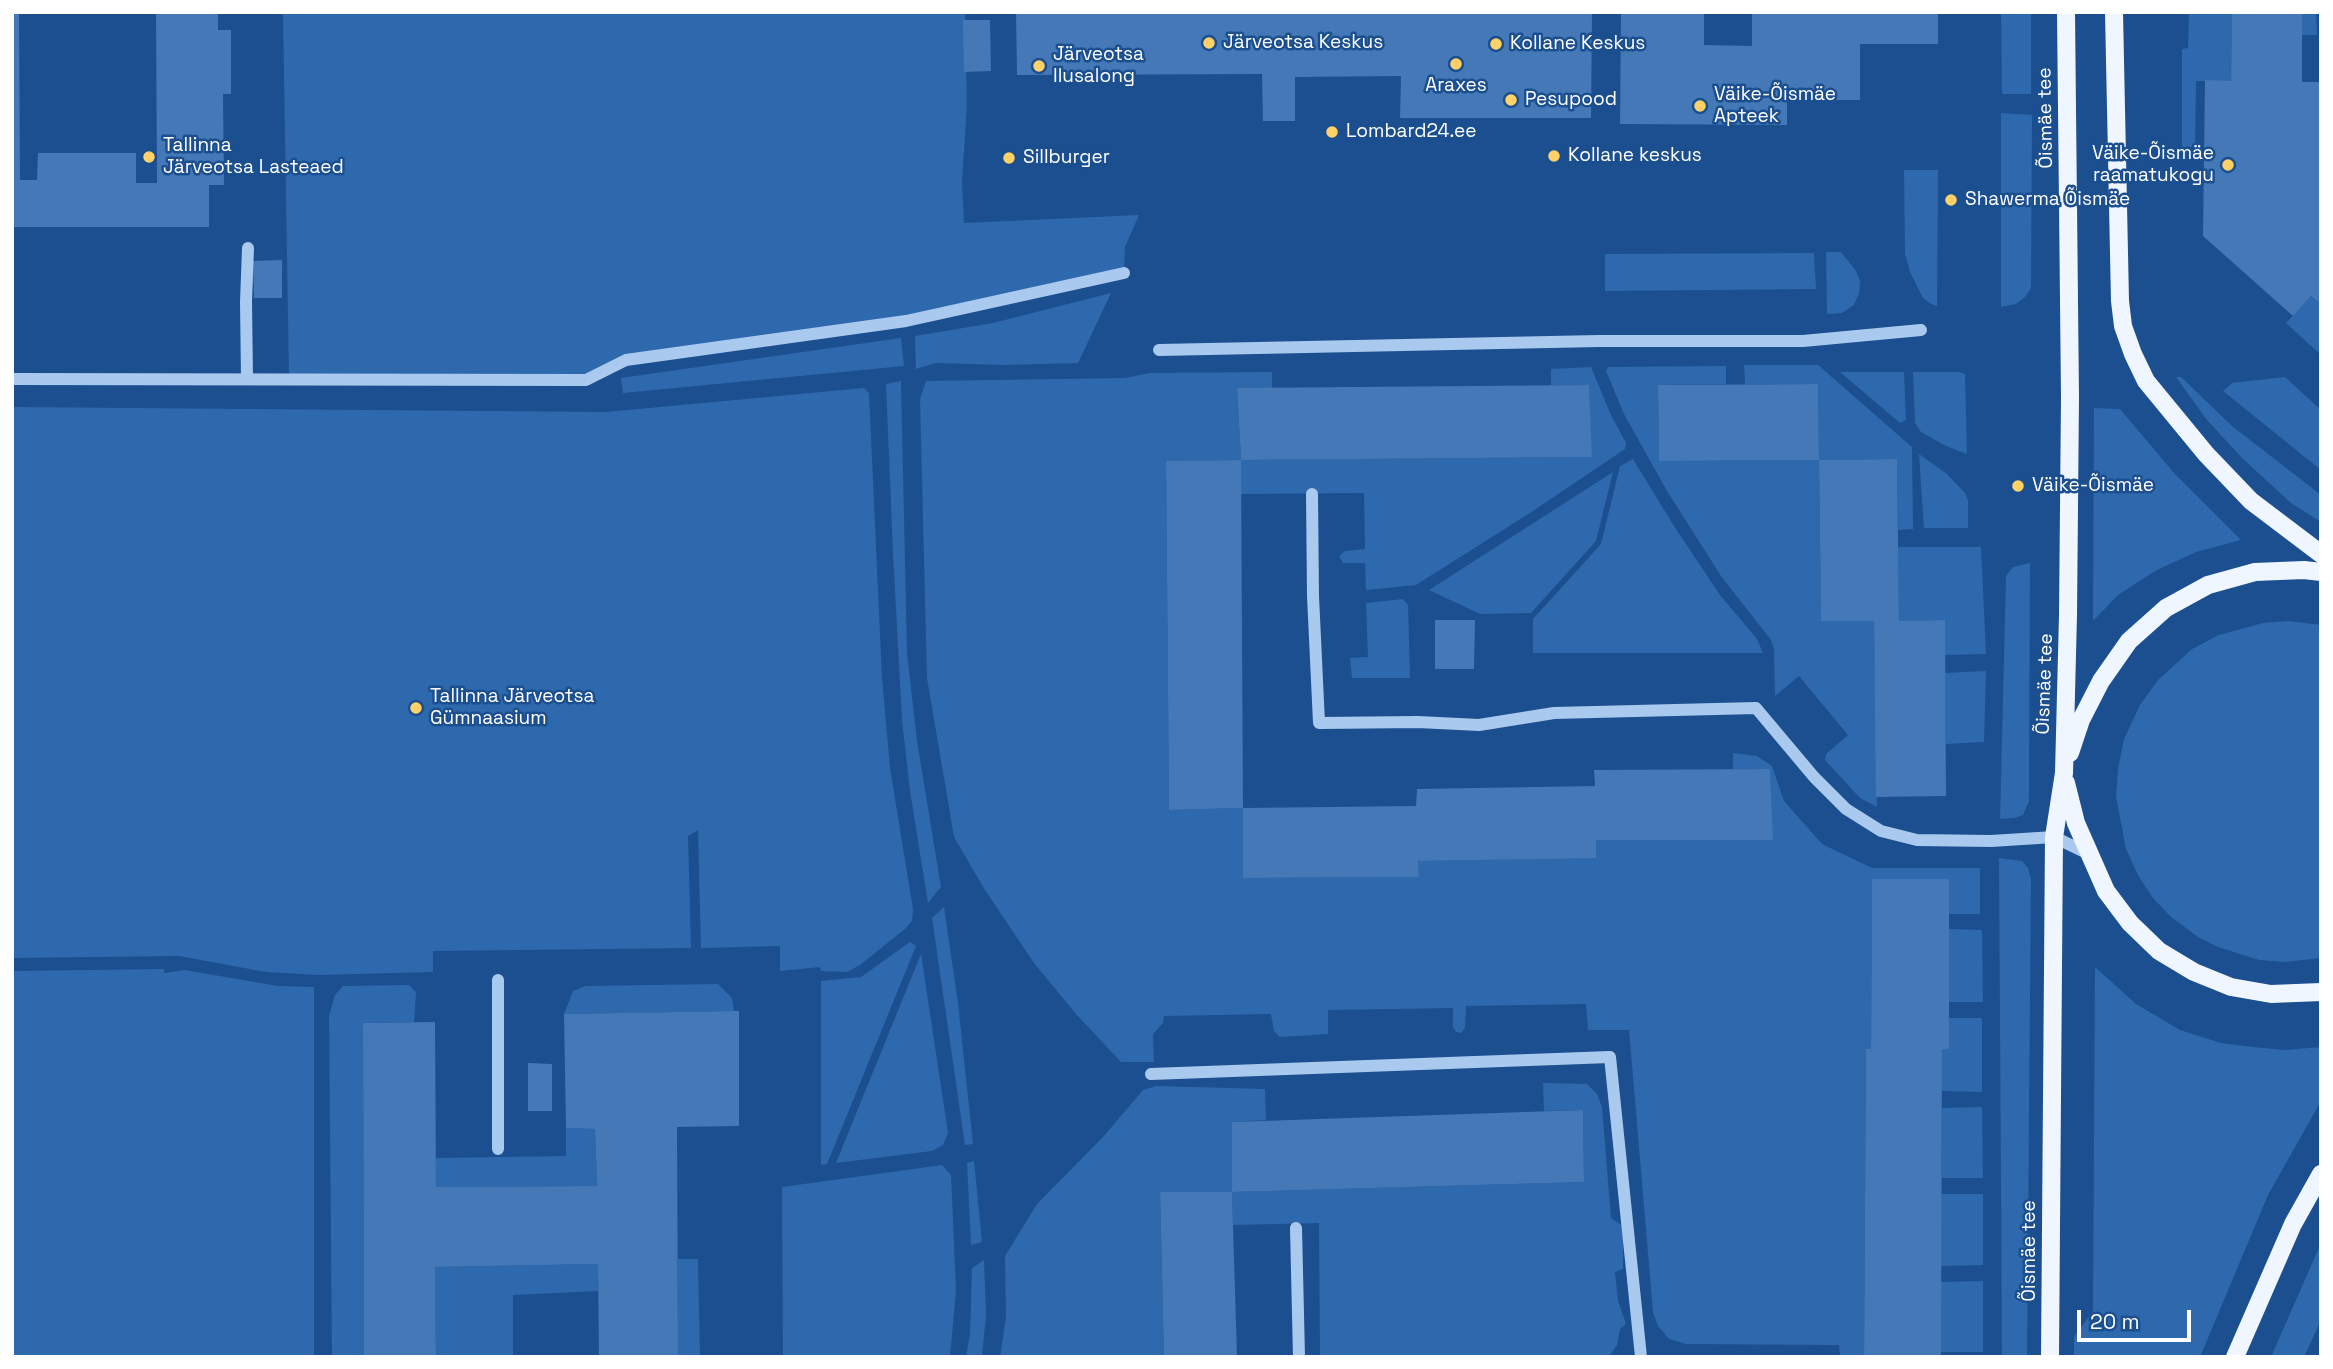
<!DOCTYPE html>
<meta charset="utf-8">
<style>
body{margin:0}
#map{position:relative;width:2333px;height:1369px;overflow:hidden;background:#1b4f8f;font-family:"Space Grotesk",sans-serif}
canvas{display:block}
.frame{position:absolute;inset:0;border:14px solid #fff;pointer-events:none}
.scale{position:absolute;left:2077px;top:1310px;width:114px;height:32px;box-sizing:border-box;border:4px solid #fff;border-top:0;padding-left:9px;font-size:21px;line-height:24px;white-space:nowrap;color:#fff;-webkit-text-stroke:5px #1b4f8f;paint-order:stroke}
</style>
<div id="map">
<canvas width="2333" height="1369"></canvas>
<div class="frame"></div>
<div class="scale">20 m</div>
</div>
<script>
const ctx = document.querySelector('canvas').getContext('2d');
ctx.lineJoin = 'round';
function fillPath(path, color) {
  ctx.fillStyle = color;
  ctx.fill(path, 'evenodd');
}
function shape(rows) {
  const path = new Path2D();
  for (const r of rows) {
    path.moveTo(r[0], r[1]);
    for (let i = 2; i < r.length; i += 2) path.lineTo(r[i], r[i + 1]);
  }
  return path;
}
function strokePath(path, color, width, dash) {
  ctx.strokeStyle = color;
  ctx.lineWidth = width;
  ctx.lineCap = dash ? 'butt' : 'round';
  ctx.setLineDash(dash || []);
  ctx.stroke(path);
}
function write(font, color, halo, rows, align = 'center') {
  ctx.font = font + ' "Space Grotesk",sans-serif';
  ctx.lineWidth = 5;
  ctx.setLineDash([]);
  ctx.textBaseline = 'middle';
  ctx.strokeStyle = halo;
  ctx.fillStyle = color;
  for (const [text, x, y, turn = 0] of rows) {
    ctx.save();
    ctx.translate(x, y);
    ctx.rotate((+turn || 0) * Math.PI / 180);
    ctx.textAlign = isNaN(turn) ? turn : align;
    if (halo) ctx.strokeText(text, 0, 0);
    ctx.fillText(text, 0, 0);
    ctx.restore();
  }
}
const green = shape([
 [283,12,965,12,967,106,962,180,964,223,1139,215,1125,247,1124,273,906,321,626,360,586,380,289,378],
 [2001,12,2031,12,2031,94,2002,94],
 [2189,12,2232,12,2231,81,2196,81,2195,147,2182,147,2182,49,2188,48],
 [2302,12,2316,12,2317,35,2302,35],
 [2001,113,2032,115,2031,288,2025,297,2016,304,2001,307],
 [1904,170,1938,170,1937,306,1931,304,1923,298,1910,272,1905,254],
 [1826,252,1841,252,1856,271,1860,281,1859,293,1854,305,1842,313,1827,314],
 [1814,253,1816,289,1605,291,1605,254],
 [1111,293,1078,363,1003,365,936,363,916,369,915,336,993,323],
 [2311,296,2321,304,2321,355,2286,323],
 [901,338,904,366,623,393,621,378],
 [1744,365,1818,365,1912,447,1913,529,1898,530,1897,459,1819,460,1821,621,1874,621,1877,807,1860,798,1825,760,1826,754,1848,735,1799,676,1775,696,1774,649,1771,640,1721,576,1667,491,1624,414,1606,371,1608,367,1726,366,1726,384,1658,385,1659,461,1819,460,1818,384,1745,384],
 [1591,367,1611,415,1626,443,1625,449,1533,511,1416,585,1366,590,1365,563,1343,563,1339,556,1345,551,1365,549,1364,493,1241,494,1240,460,1166,461,1169,810,1243,808,1243,878,1419,877,1418,861,1596,857,1596,840,1772,840,1770,769,1733,769,1733,753,1757,756,1772,766,1784,801,1822,844,1872,868,1980,868,1980,914,1949,914,1949,879,1872,879,1871,1049,1866,1050,1864,1357,1840,1357,1839,1345,1686,1344,1669,1339,1658,1326,1653,1312,1629,1030,1588,1030,1586,1004,1466,1006,1465,1028,1461,1033,1456,1032,1453,1027,1453,1008,1328,1010,1328,1034,1280,1037,1274,1031,1271,1014,1164,1016,1163,1023,1153,1034,1154,1062,1121,1062,1076,1014,1034,963,985,890,954,837,927,678,920,399,926,381,1125,378,1150,373,1272,372,1272,388,1237,388,1241,460,1591,457,1589,385,1551,385,1551,369],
 [1840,372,1904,372,1906,420,1900,423],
 [1913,372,1959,372,1965,374,1967,454,1946,446,1921,432,1915,423],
 [2176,377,2181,377,2232,426,2321,495,2321,522,2291,503,2242,458,2207,420],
 [2285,377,2321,410,2321,470,2223,391,2232,383],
 [901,381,907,653,917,741,941,887,928,903,910,791,902,720,893,553,886,384],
 [864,388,869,393,882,678,890,768,913,909,912,921,905,929,860,965,847,972,821,971,820,967,780,971,780,946,701,948,698,830,688,836,691,948,433,951,433,972,319,975,266,972,179,956,12,958,12,407,606,412],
 [2094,408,2120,409,2175,474,2241,540,2196,552,2155,571,2118,595,2093,621],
 [1919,454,1947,474,1965,493,1968,501,1968,528,1924,528],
 [1633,459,1674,526,1720,595,1757,639,1763,653,1533,653,1533,619,1601,544,1620,466],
 [1613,472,1596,541,1531,613,1480,614,1429,590],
 [1898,547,1981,547,1986,654,1945,655,1944,620,1899,621],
 [2030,563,2029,801,2023,815,2015,818,2000,819,2006,576,2013,567],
 [1403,599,1408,605,1410,678,1352,678,1350,658,1368,657,1366,603],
 [2287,621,2321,625,2321,958,2285,962,2259,960,2218,947,2198,937,2171,917,2153,898,2139,877,2126,849,2116,796,2118,769,2124,739,2140,705,2158,680,2192,649,2219,635,2263,623],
 [1986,671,1984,742,1946,744,1945,673],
 [1999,858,2022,861,2028,868,2031,878,2027,1357,2002,1357],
 [944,907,958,1003,973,1144,965,1145,932,918],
 [1949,929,1982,930,1983,1002,1949,1002],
 [910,942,916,946,827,1164,821,1165,821,981,861,977],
 [921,954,948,1133,943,1145,932,1151,836,1163],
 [2095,967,2136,1004,2180,1030,2221,1043,2253,1047,2285,1050,2321,1047,2321,1101,2268,1195,2200,1357,2074,1357,2074,1337,2093,1311],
 [164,969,164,973,185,970,278,986,314,987,314,1357,12,1357,12,971],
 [718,984,732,998,734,1011,564,1014,573,991,586,986],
 [409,985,416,992,414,1022,363,1023,364,1357,332,1357,329,1016,335,995,343,986],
 [1949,1018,1982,1018,1982,1092,1942,1091,1942,1049,1949,1049],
 [1543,1083,1587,1084,1597,1094,1602,1107,1611,1218,1623,1226,1623,1269,1615,1272,1618,1301,1626,1324,1620,1329,1617,1345,1611,1354,1605,1357,1320,1357,1319,1223,1233,1225,1232,1192,1160,1193,1164,1357,1000,1357,1006,1318,1005,1256,1037,1204,1103,1137,1143,1090,1156,1086,1265,1089,1266,1120,1232,1122,1233,1192,1584,1182,1583,1110,1544,1111],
 [1982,1107,1983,1178,1942,1178,1942,1108],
 [566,1128,595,1129,597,1186,436,1187,436,1158,566,1156],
 [974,1161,982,1242,971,1245,967,1163],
 [942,1165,951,1175,956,1290,950,1357,783,1357,782,1187],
 [1941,1194,1983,1194,1983,1265,1941,1266],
 [2321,1243,2321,1320,2304,1357,2271,1357],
 [678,1259,698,1259,700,1357,678,1357],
 [984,1260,986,1315,982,1357,966,1357,970,1334,972,1268],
 [598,1264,598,1291,513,1295,513,1357,436,1357,435,1267],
 [1983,1281,1983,1352,1941,1352,1941,1282]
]);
const building = shape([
 [12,12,19,12,20,180,37,180,38,153,136,153,136,183,157,183,156,12,218,12,218,30,231,30,231,94,223,94,224,185,209,185,209,227,12,227],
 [1016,12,1592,12,1591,118,1400,118,1401,76,1295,77,1295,121,1263,121,1262,74,1017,75],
 [1621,12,1704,12,1704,45,1752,46,1752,13,1938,12,1938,44,1860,44,1860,100,1787,100,1787,125,1620,124],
 [2232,12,2302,12,2302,82,2321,82,2321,304,2311,296,2293,316,2203,236,2205,80,2231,81],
 [963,20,990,20,991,71,964,72],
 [282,260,282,298,254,298,253,261],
 [1818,384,1819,460,1897,459,1899,621,1945,620,1946,796,1876,797,1874,621,1821,621,1819,460,1659,461,1658,385],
 [1589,385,1592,457,1241,460,1237,388],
 [1241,460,1243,808,1416,806,1417,789,1595,786,1594,770,1770,769,1773,840,1596,840,1596,858,1418,861,1419,877,1243,878,1243,808,1169,810,1166,461],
 [1435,620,1475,620,1474,669,1435,669],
 [1872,879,1949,879,1949,1049,1942,1049,1941,1357,1864,1357,1866,1049,1871,1049],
 [734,1011,739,1011,739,1126,677,1127,678,1357,599,1357,598,1264,435,1267,436,1357,364,1357,363,1023,435,1022,436,1187,597,1186,595,1129,566,1128,564,1014],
 [528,1063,552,1064,552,1111,528,1111],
 [1583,1110,1584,1182,1232,1192,1232,1122],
 [1160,1192,1232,1192,1237,1357,1164,1357]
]);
const minor = shape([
 [1159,350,1599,341,1803,341,1921,330],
 [12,379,586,380,626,360,906,321,1124,273],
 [247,379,246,302,248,248],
 [1312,494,1313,596,1319,723,1418,722,1479,725,1554,713,1756,708,1814,777,1846,809,1881,831,1917,840,1991,841,2054,837,2089,854],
 [498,980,498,1149],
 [1151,1074,1610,1057,1641,1357],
 [1296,1228,1299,1357]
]);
const major = shape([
 [2114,12,2120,301,2123,326,2133,354,2146,381,2206,454,2251,501,2321,554],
 [2070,753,2081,720,2101,681,2129,641,2166,608,2208,585,2255,572,2304,570,2321,572],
 [2066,783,2076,823,2106,891,2130,923,2159,951,2194,972,2231,987,2271,994,2321,992],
 [2050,1357,2054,837,2064,773,2068,615,2070,397,2066,12],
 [2235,1357,2293,1224,2321,1174]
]);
const markers = [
 [1209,43,7,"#ffd166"],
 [1496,44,7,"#ffd166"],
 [1456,64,7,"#ffd166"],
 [1039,66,7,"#ffd166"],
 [1511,100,7,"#ffd166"],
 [1700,106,7,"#ffd166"],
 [1332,132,7,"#ffd166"],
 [1554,156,7,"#ffd166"],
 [149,157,7,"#ffd166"],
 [1009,158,7,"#ffd166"],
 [2228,165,7,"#ffd166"],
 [1951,200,7,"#ffd166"],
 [2018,486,7,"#ffd166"],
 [416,708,7,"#ffd166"]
];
const poiNames = [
 ["Järveotsa Keskus",1223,43],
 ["Kollane Keskus",1510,44],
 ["Järveotsa",1053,55],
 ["Ilusalong",1053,77],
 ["Araxes",1456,86,"center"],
 ["Väike-Õismäe",1714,95],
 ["Apteek",1714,117],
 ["Pesupood",1525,100],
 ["Lombard24.ee",1346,132],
 ["Tallinna",163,146],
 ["Järveotsa Lasteaed",163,168],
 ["Väike-Õismäe",2214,154,"right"],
 ["raamatukogu",2214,176,"right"],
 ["Kollane keskus",1568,156],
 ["Sillburger",1023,158],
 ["Shawerma Õismäe",1965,200],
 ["Väike-Õismäe",2032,486],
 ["Tallinna Järveotsa",430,697],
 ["Gümnaasium",430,719]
];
const streetNames = [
 ["Õismäe tee",2046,118,-91],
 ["Õismäe tee",2045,684,-88],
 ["Õismäe tee",2030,1251,-90]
];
fillPath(green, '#2e69ad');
fillPath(building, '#4478b7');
strokePath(minor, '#a9c9ee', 12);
strokePath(major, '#f0f6ff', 18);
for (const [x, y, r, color] of markers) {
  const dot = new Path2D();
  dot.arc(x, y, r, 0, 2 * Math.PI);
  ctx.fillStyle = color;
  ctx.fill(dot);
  strokePath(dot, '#1b4f8f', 2.5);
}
write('19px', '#fff', '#1b4f8f', poiNames, 'left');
write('19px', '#fff', '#1b4f8f', streetNames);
</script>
